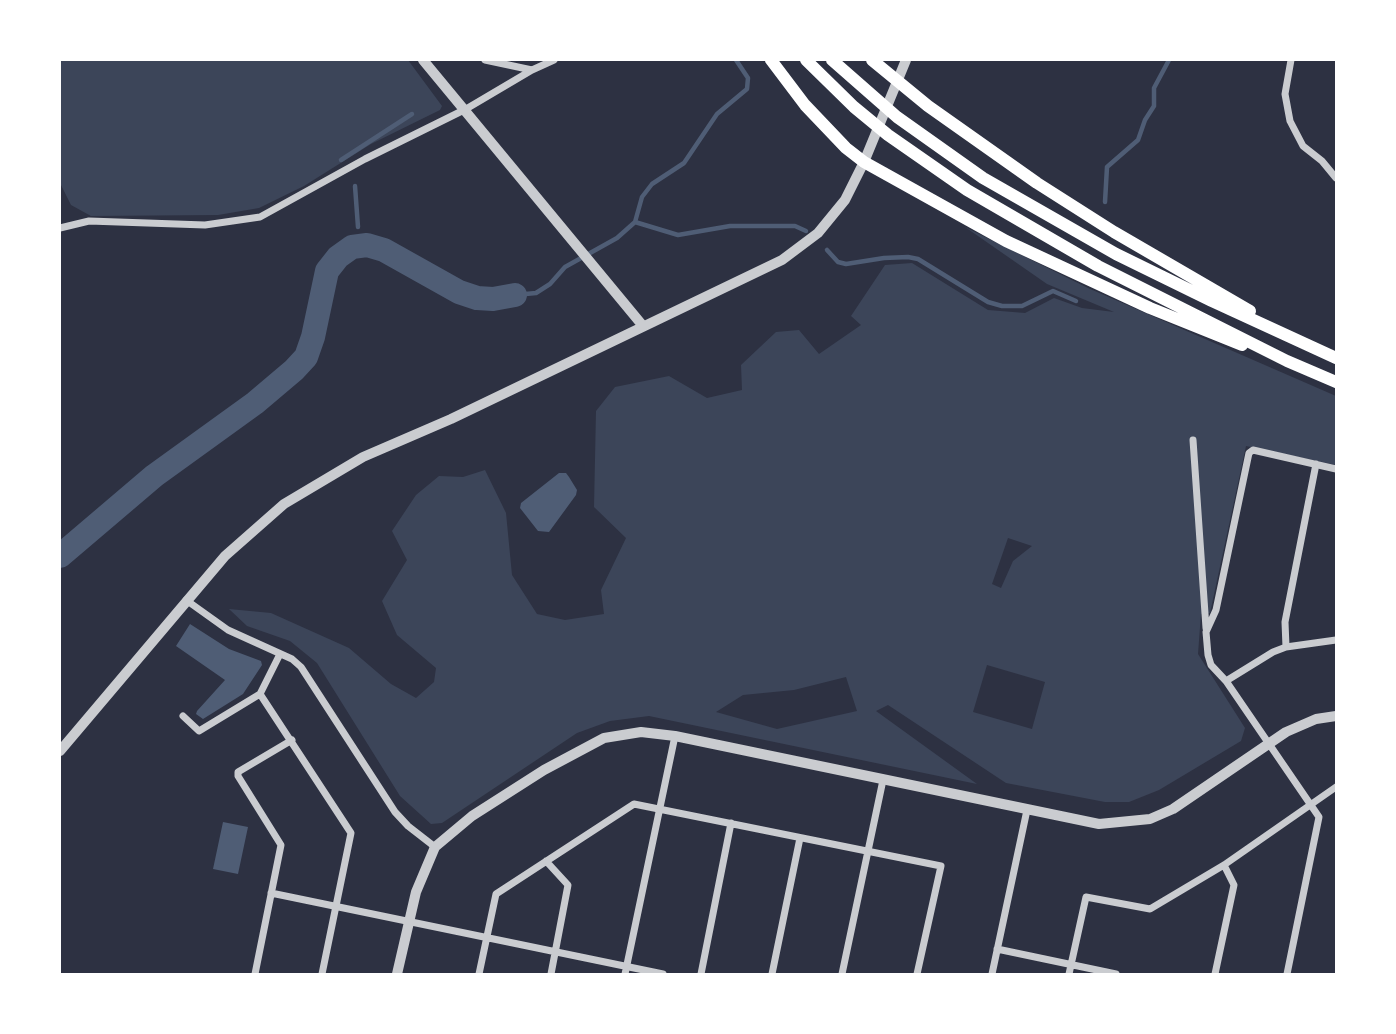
<!DOCTYPE html>
<style>
body{margin:0}
#map{position:relative;width:1396px;height:1034px;overflow:hidden;background:#2d3142;font-family:Jost,sans-serif}
canvas{display:block}
.frame{position:absolute;inset:0;border:61px solid #fff;pointer-events:none}
</style>
<div id="map">
<canvas width="1396" height="1034"></canvas>
<div class="frame"></div>
</div>
<script>
const ctx = document.querySelector('canvas').getContext('2d');
ctx.lineJoin = 'round';
function fillPath(path, color) {
  ctx.fillStyle = color;
  ctx.fill(path, 'evenodd');
}
function shape(rows) {
  const path = new Path2D();
  for (const r of rows) {
    path.moveTo(r[0], r[1]);
    for (let i = 2; i < r.length; i += 2) path.lineTo(r[i], r[i + 1]);
  }
  return path;
}
function strokePath(path, color, width, dash) {
  ctx.strokeStyle = color;
  ctx.lineWidth = width;
  ctx.lineCap = dash ? 'butt' : 'round';
  ctx.setLineDash(dash || []);
  ctx.stroke(path);
}
const green = shape([
 [60,60,408,60,442,106,440,110,371,144,304,186,259,208,218,215,91,216,71,205,60,183],
 [965,227,1088,288,1336,396,1336,465,1246,446,1210,613,1201,614,1198,654,1245,728,1241,741,1159,790,1129,802,1105,802,1006,783,888,705,876,711,977,784,649,716,610,721,577,733,442,823,431,824,400,796,317,663,290,641,247,626,229,609,271,613,349,648,391,684,416,698,434,682,436,668,397,635,382,601,407,560,392,531,416,495,439,476,463,477,485,470,506,513,512,575,537,614,565,620,604,614,601,590,626,538,594,507,596,411,615,387,669,376,707,398,742,390,741,365,776,332,799,330,819,354,861,325,851,316,885,265,912,263,988,310,1025,313,1054,298,1082,308,1114,312,1047,284],
 [1008,538,1032,546,1013,561,1001,588,992,584],
 [987,665,1045,682,1032,729,973,712],
 [846,677,857,711,777,729,716,712,743,695,794,690]
]);
const water = shape([
 [559,473,566,473,569,477,577,490,576,495,549,532,538,531,520,508,521,503],
 [190,624,229,649,261,661,262,665,243,694,203,719,196,714,197,711,225,680,176,646],
 [223,822,248,827,238,874,213,869]
]);
const stream = shape([
 [341,160,412,114],
 [355,186,358,227],
 [1105,202,1107,167,1138,140,1145,120,1154,106,1154,88,1169,60],
 [635,222,678,235,730,226,795,226,806,231],
 [827,250,838,262,846,264,884,258,908,257,918,259,988,302,1002,306,1022,306,1053,291,1076,301],
 [515,295,536,293,550,284,565,267,617,238,635,222,642,197,652,184,684,163,717,114,747,89,748,78,736,60]
]);
const river = shape([
 [60,556,154,476,255,403,294,370,306,357,313,337,327,271,338,257,352,247,367,245,384,250,459,292,477,298,493,299,515,295]
]);
const minor = shape([
 [485,60,532,70],
 [1291,60,1285,94,1290,121,1303,146,1322,161,1336,178],
 [60,228,89,221,205,225,260,217,365,159,466,109,532,70,554,60],
 [1193,440,1206,628],
 [186,600,228,630,292,659,301,667,395,812,408,826,435,847],
 [1286,647,1285,622,1316,464],
 [1226,681,1273,652,1286,647,1336,640],
 [260,694,351,833,322,974],
 [183,716,199,731,260,694,280,654],
 [546,861,568,885,551,974],
 [271,893,663,974],
 [997,949,1116,974],
 [255,974,281,845,238,776,238,772,292,740],
 [479,974,496,894,634,804,941,866,917,974],
 [625,974,675,736],
 [701,974,731,823],
 [772,974,800,838],
 [842,974,883,780],
 [992,974,1027,810],
 [1069,974,1086,897,1150,909,1224,865,1336,787],
 [1215,974,1234,885,1224,865],
 [1287,974,1319,817,1226,681,1211,665,1208,655,1206,632,1216,610,1249,453,1253,450,1336,469]
]);
const tertiary = shape([
 [423,60,643,326],
 [60,751,225,556,284,504,363,457,451,419,782,260,818,233,845,200,864,162,906,60],
 [397,974,416,892,435,847,472,816,544,770,604,738,641,732,675,736,1099,824,1150,819,1173,809,1286,732,1316,719,1336,716]
]);
const primary = shape([
 [771,60,805,105,846,148,864,162,1006,241,1150,308,1242,345],
 [806,60,854,107,888,135,967,190,1098,266,1287,361,1336,382],
 [832,60,897,117,983,178,1116,254,1212,301,1336,358],
 [872,60,928,106,1037,183,1114,232,1250,311]
]);
fillPath(green, '#3c4559');
fillPath(water, '#4f5d75');
strokePath(stream, '#4f5d75', 4.5);
strokePath(river, '#4f5d75', 24);
strokePath(minor, '#caccd0', 7);
strokePath(tertiary, '#caccd0', 10);
strokePath(primary, '#fff', 12);
</script>
